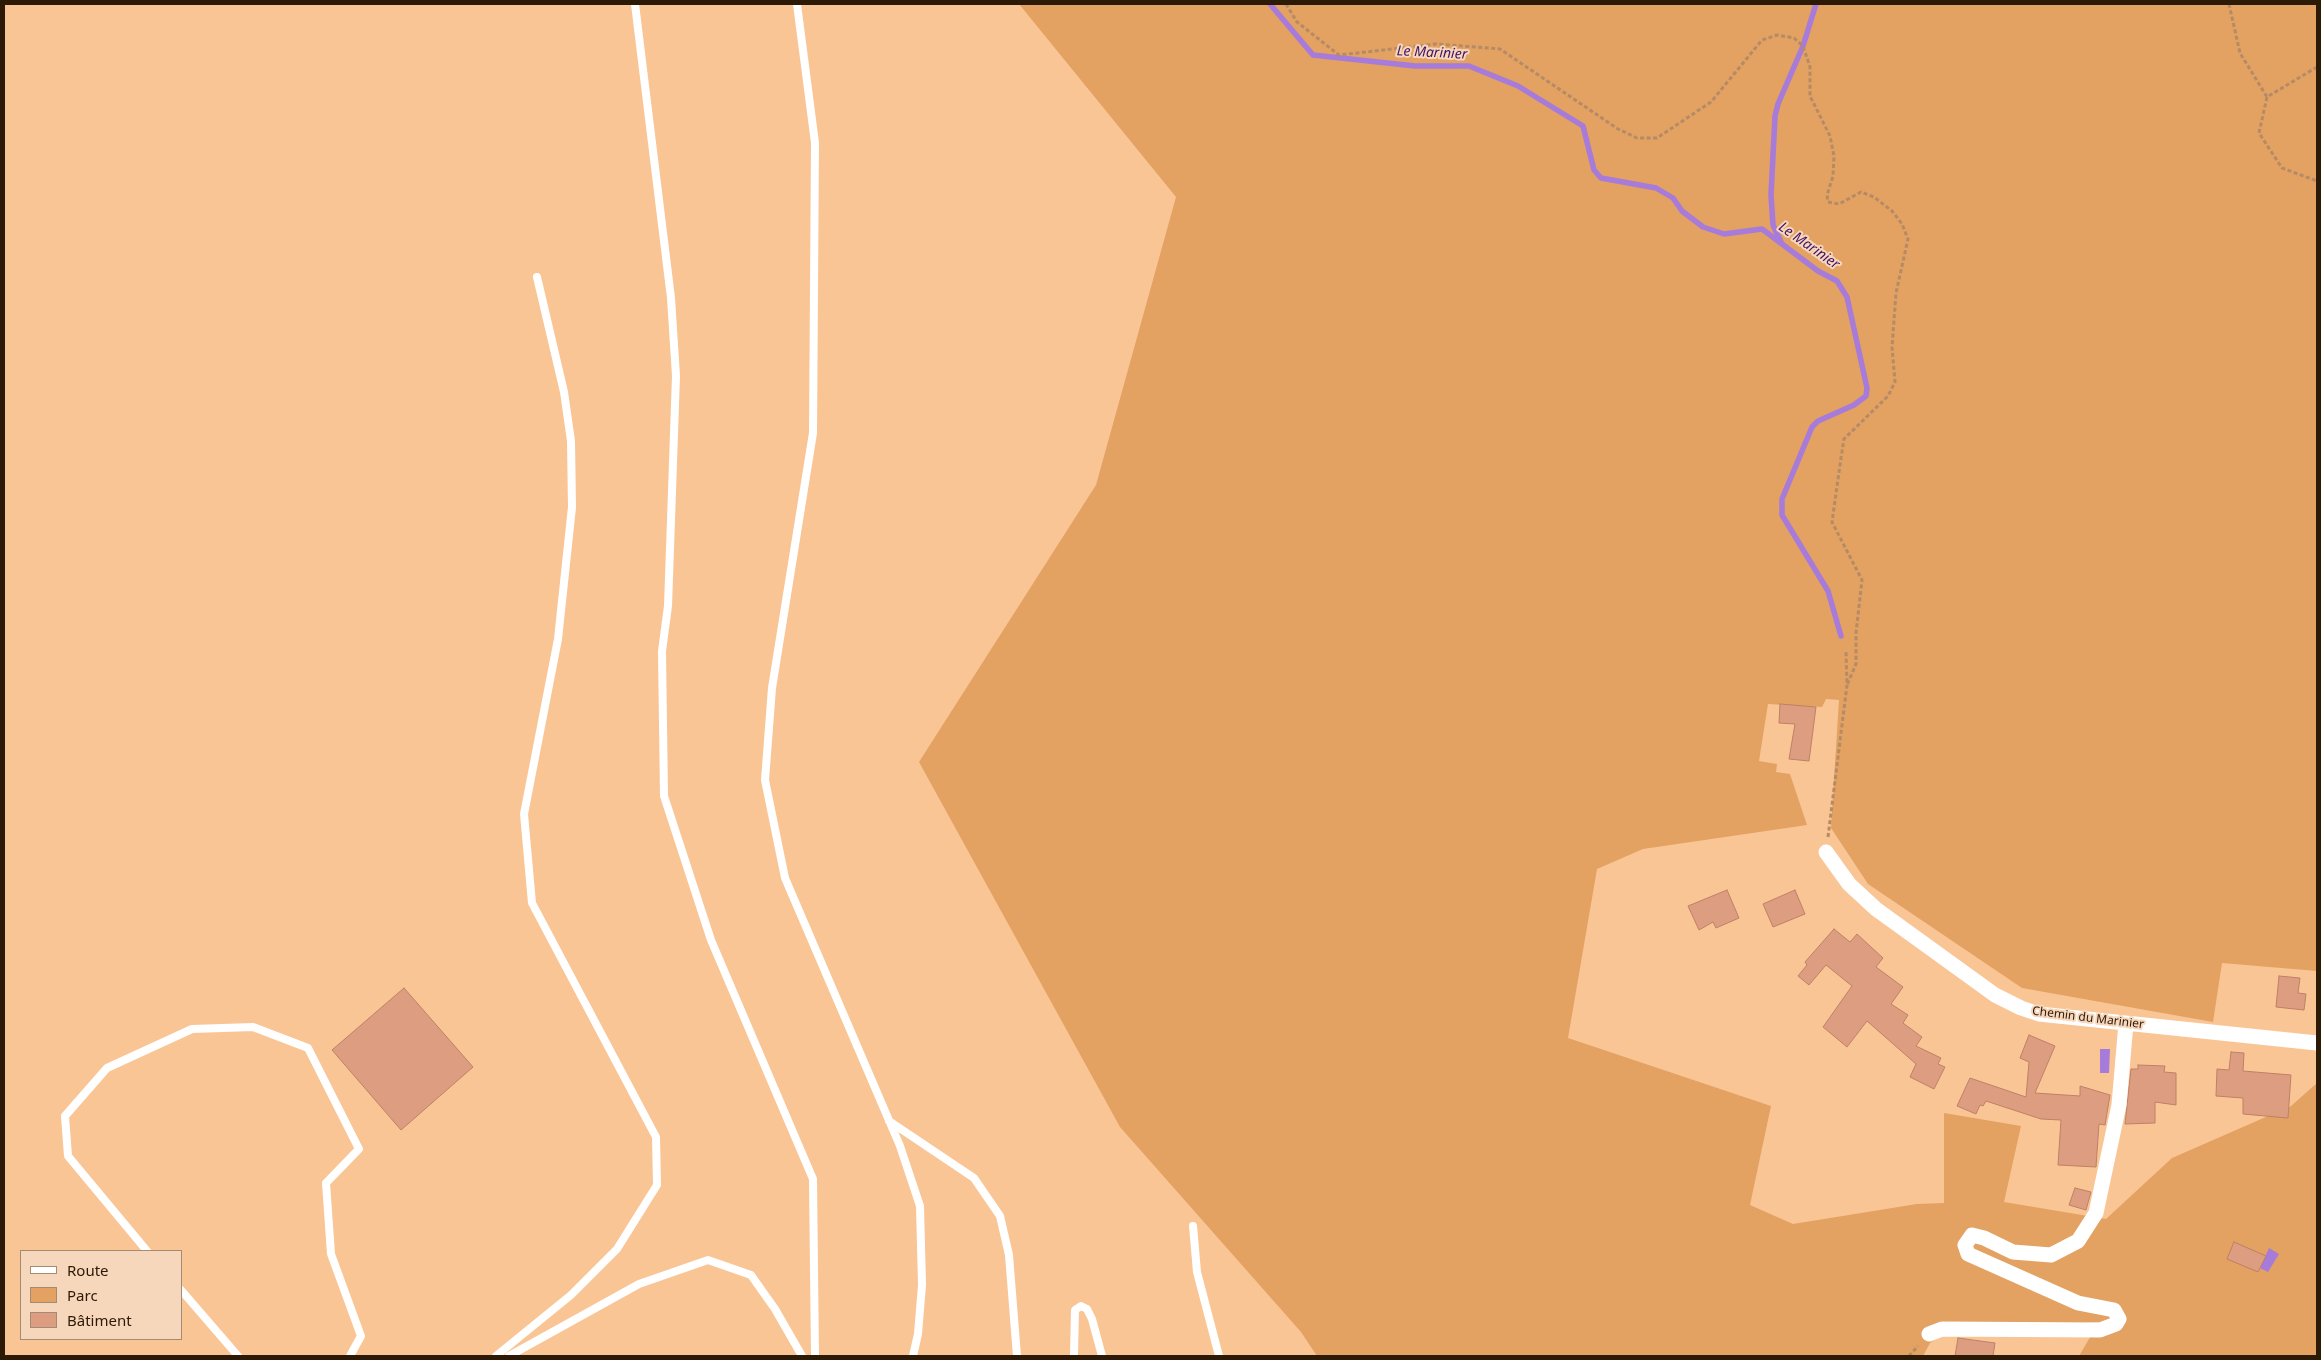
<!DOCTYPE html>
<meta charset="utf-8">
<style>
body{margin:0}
#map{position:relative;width:2321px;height:1360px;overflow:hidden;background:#fac595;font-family:"Noto Sans",sans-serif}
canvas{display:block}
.frame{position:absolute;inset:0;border:5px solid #2c1906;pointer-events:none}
.legend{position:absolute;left:20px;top:1250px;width:162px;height:90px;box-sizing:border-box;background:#f7d7bb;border:1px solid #a68b73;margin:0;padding:6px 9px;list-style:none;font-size:15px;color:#2c1906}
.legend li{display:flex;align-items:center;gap:10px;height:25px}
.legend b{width:25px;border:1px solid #a68b73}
</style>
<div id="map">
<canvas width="2321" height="1360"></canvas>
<div class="frame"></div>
<ul class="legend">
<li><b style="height:6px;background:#fff"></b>Route</li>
<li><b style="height:14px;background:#e3a162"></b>Parc</li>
<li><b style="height:14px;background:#dd9d81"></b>Bâtiment</li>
</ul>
</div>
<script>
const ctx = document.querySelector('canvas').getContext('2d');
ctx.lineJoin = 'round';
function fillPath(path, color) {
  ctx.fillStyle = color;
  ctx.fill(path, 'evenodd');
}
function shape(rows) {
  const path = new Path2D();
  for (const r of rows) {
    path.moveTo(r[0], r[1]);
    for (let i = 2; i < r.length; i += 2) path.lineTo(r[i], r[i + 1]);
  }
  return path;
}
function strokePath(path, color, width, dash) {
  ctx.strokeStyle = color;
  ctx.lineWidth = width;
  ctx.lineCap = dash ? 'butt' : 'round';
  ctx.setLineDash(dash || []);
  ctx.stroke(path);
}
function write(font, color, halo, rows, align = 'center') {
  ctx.font = font + ' "Noto Sans",sans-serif';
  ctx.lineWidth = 4;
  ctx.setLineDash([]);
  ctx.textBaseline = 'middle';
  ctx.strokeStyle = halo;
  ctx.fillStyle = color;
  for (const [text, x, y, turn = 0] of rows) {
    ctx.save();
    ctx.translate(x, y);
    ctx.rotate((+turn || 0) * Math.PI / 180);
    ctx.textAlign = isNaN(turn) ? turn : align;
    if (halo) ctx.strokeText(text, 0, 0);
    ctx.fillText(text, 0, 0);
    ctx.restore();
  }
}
const green = shape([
 [1019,4,2317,4,2317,971,2222,963,2213,1022,2022,988,1868,884,1831,828,1839,700,1826,699,1822,707,1768,704,1759,761,1777,764,1776,772,1790,774,1807,825,1643,849,1597,869,1568,1038,1771,1106,1750,1205,1793,1224,1917,1204,1944,1203,1944,1113,2021,1126,2004,1202,2106,1219,2172,1158,2291,1106,2317,1083,2317,1356,2079,1356,2099,1322,2027,1327,1953,1326,1930,1343,1923,1356,1317,1356,1301,1332,1120,1127,919,762,1096,485,1176,197]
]);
const water = shape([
 [2100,1049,2110,1049,2109,1073,2100,1073],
 [2269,1248,2279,1254,2268,1272,2260,1268]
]);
const stream = shape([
 [1270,4,1313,55,1415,66,1469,66,1518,86,1583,126,1594,170,1601,178,1656,188,1673,198,1682,211,1703,227,1724,234,1762,229,1818,271,1837,281,1847,297,1867,388,1866,396,1854,405,1818,421,1812,427,1782,499,1782,515,1828,591,1841,636],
 [1781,242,1773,225,1771,195,1775,116,1778,104,1803,46,1816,4]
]);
const building = shape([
 [1780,704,1816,707,1809,761,1789,759,1795,724,1779,723,1780,704],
 [1727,890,1739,918,1716,928,1713,922,1699,930,1688,906,1727,890],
 [1795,890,1805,914,1773,927,1763,904,1795,890],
 [1834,929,1850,942,1857,934,1883,958,1876,967,1903,987,1891,1004,1908,1015,1903,1023,1922,1037,1916,1046,1941,1058,1938,1064,1945,1067,1934,1089,1910,1077,1916,1064,1867,1021,1847,1047,1823,1027,1852,986,1826,965,1809,985,1798,976,1807,965,1805,962,1834,929],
 [2279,976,2300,978,2298,993,2306,994,2304,1010,2276,1007,2279,976],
 [404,988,473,1067,401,1130,332,1050,404,988],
 [2029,1035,2055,1046,2035,1093,2080,1096,2080,1086,2110,1095,2105,1125,2099,1124,2096,1167,2058,1165,2061,1120,2041,1119,1986,1101,1983,1106,1980,1105,1976,1114,1957,1106,1970,1078,2026,1097,2029,1062,2020,1058,2029,1035],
 [2231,1052,2244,1053,2243,1071,2291,1075,2288,1118,2243,1114,2243,1098,2216,1096,2217,1069,2229,1070,2231,1052],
 [2138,1065,2165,1066,2164,1072,2176,1073,2176,1105,2155,1102,2155,1123,2125,1124,2131,1069,2138,1069,2138,1065],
 [2075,1188,2091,1192,2086,1210,2069,1205,2075,1188],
 [2234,1242,2266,1256,2258,1272,2227,1259,2234,1242],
 [1958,1338,1995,1343,1993,1356,1955,1356,1958,1338]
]);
const path = shape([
 [1286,4,1297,22,1339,55,1436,44,1500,49,1618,129,1637,138,1657,138,1711,102,1762,40,1777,35,1794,38,1803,46,1810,67,1810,96,1830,136,1834,156,1833,176,1827,195,1828,202,1839,204,1861,192,1874,197,1892,211,1902,224,1908,239,1896,293,1892,347,1895,382,1888,396,1844,439,1841,458,1832,522,1862,580,1856,633,1856,664,1847,685],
 [2229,4,2240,53,2267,97],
 [2317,67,2267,97,2259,133,2282,168,2317,181],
 [1828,837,1847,685,1846,651],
 [1909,1356,1918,1346]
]);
const service = shape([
 [635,4,671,298,676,376,668,606,662,651,664,796,711,940,813,1179,815,1356],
 [797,4,815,143,813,433,772,688,765,780,785,878,900,1146,920,1206,922,1285,918,1334,913,1356],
 [889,1121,974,1178,1000,1216,1009,1255,1017,1356],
 [1193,1226,1197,1272,1219,1356],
 [147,1251,68,1156,65,1116,107,1068,192,1029,253,1027,308,1048,359,1149,326,1183,331,1254,361,1336,350,1356],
 [181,1290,238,1356],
 [496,1356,571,1295,617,1249,657,1185,656,1137,532,903,524,814,558,639,572,507,571,441,564,392,537,277],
 [509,1356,639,1284,708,1260,751,1275,775,1309,802,1356],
 [1074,1356,1075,1310,1081,1306,1087,1309,1092,1319,1102,1356]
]);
const minor = shape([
 [1826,852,1849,884,1876,909,1995,995,2021,1008,2039,1014,2317,1043],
 [1929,1334,1942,1329,2100,1330,2116,1324,2119,1319,2114,1310,2078,1303,1968,1254,1965,1245,1972,1235,1984,1238,2013,1252,2051,1255,2078,1241,2096,1213,2119,1105,2126,1023]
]);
const streetNames = [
 ["Chemin du Marinier",2088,1018,7]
];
const waterNames = [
 ["Le Marinier",1432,53,3],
 ["Le Marinier",1809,246,35]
];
fillPath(green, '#e3a162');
fillPath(water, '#a67bd9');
strokePath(stream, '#a67bd9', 5.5);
fillPath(building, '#dd9d81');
strokePath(building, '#be8066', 1);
strokePath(path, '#b58b65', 3, [4, 2.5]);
strokePath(service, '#fff', 8);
strokePath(minor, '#fff', 15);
write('12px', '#2c1906', '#f7d7bb', streetNames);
write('italic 14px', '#411368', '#f7d7bb', waterNames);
</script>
